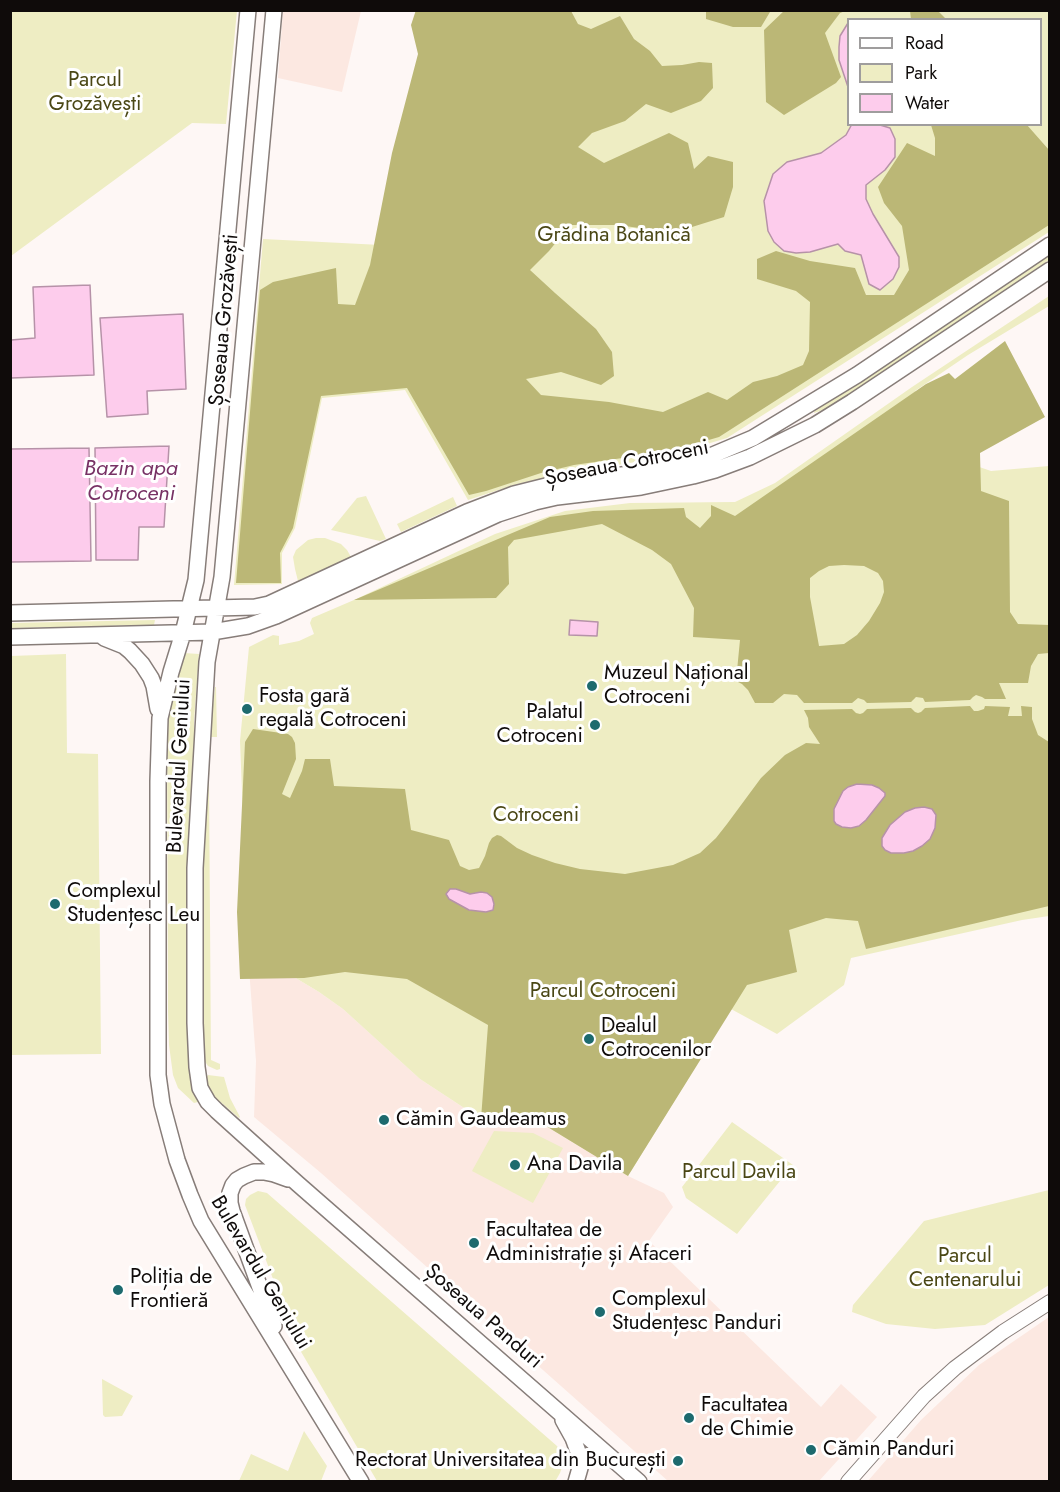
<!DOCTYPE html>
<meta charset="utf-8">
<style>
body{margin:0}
#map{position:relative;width:1060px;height:1492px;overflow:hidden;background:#fef7f5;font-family:Jost,sans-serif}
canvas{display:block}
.frame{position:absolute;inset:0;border:12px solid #0f0b0a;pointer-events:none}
.legend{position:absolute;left:847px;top:18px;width:195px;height:108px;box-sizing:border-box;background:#fff;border:2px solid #9f9d9d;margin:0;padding:8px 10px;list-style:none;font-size:18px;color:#0f0b0a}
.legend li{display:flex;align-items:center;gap:12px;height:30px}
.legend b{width:30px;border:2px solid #9f9d9d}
</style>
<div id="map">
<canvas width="1060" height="1492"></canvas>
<div class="frame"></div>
<ul class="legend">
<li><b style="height:8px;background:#fff"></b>Road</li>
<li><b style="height:16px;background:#eeedc3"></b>Park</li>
<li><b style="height:16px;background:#fdccec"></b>Water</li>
</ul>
</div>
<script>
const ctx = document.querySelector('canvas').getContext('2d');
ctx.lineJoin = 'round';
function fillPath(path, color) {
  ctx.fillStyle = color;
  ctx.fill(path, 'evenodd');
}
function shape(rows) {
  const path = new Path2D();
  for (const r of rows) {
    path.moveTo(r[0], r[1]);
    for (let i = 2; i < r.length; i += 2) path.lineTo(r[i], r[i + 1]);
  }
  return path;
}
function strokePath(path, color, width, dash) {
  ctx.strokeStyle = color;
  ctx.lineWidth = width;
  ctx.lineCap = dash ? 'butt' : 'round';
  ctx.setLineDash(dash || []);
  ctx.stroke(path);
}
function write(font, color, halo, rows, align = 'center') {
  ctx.font = font + ' Jost,sans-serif';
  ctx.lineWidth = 6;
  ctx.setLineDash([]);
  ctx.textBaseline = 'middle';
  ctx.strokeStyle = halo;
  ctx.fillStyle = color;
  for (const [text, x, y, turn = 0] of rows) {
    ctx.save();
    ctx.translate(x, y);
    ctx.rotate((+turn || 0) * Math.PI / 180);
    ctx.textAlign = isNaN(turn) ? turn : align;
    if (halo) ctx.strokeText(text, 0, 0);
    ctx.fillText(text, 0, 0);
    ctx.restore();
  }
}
const built = shape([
 [283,11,361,11,342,92,278,78],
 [249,968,289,974,319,992,343,1009,420,1079,481,1119,541,1123,628,1176,664,1193,673,1207,649,1241,821,1407,841,1384,877,1417,819,1481,668,1481,321,1173,254,1117,256,1061],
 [1049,1317,1049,1481,867,1482,921,1420,979,1365]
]);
const green = shape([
 [11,10,237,11,226,124,192,123,11,256],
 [429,11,1049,11,1049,232,727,438,660,458,562,474,517,484,468,500,405,390,322,398,295,528,282,553,282,584,234,585,263,239,381,245],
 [848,20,1040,20,1040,124,848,124],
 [1049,252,1049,260,919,350,873,381,826,409,814,413,815,409],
 [1049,296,1049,306,968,355,915,391,951,434,959,460,991,471,1049,466,1049,916,1022,920,851,958,844,985,777,1034,731,1009,628,1176,541,1123,481,1119,420,1079,343,1009,319,992,289,974,249,968,240,741,249,647,273,635,279,636,279,645,299,641,314,634,310,623,312,618,354,600,495,534,565,511,630,503,735,502,775,483,912,387],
 [366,496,386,539,380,541,331,530,357,498],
 [453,497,457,506,401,532,397,524],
 [316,538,325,538,341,544,347,550,351,557,298,581,295,569,293,557,296,550,308,540],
 [155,620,154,625,11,628,11,623],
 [184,653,199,654,194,721,199,1099,198,1102,194,1103,178,1088,173,1075,169,1045,168,1011,167,727,170,700],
 [66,654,67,753,98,754,101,1054,11,1055,11,656],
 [215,687,216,687,217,737,211,737,209,778,211,1060,220,1064,220,1069,217,1070,208,1066,204,1060,203,1054,201,881,210,732],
 [208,1075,224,1077,230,1098,240,1117,239,1118,216,1098,211,1091,207,1084,206,1078],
 [732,1122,793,1165,737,1234,686,1198,682,1187],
 [494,1131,533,1133,563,1148,533,1203,472,1171],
 [1049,1190,1049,1285,985,1325,935,1329,886,1324,852,1312,853,1305,924,1221],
 [258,1191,267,1193,557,1446,561,1453,563,1464,560,1473,556,1480,554,1482,377,1481,300,1350,245,1205,246,1199,250,1195],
 [102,1379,133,1396,122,1416,105,1417,103,1415],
 [304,1431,327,1466,321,1481,239,1481,251,1454,288,1471]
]);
const forest = shape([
 [416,10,571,11,578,24,591,29,620,16,634,39,650,51,662,66,682,65,699,62,712,63,713,88,701,101,671,113,646,104,625,121,592,133,578,147,604,163,669,133,688,143,694,169,708,156,733,162,733,187,724,217,692,227,679,244,646,229,618,225,570,225,549,251,530,270,555,293,596,329,612,352,614,376,601,385,561,372,526,379,541,395,609,402,663,412,708,392,727,400,753,382,777,376,803,365,809,351,810,302,796,291,757,279,757,259,776,251,810,261,855,268,866,295,894,295,909,270,902,226,884,203,878,187,907,143,935,156,935,138,931,125,1027,125,1049,150,1049,225,719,437,671,451,574,465,541,473,486,491,469,495,407,388,321,396,293,528,280,553,281,583,236,583,260,290,273,282,336,268,338,304,355,305,370,265,392,153,418,54,411,25],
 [785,10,845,11,840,13,825,33,841,77,836,83,784,115,766,102,764,30],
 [769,11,770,12,761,27,733,27,706,19,706,11],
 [910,11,938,11,946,19,911,19],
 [1005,341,1045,417,980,453,981,491,1009,501,1010,612,1018,624,1050,625,1049,653,1038,654,1031,666,1028,683,999,683,1006,699,985,699,982,697,976,695,973,697,970,700,925,702,923,698,916,697,911,702,867,703,864,700,858,698,852,703,804,703,797,695,784,694,773,703,755,703,748,690,742,684,736,681,740,640,693,637,694,608,671,564,652,550,602,524,514,540,508,547,509,584,496,598,354,600,550,517,593,511,684,508,686,517,700,528,711,516,711,505,735,516,926,384,949,373,955,379],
 [844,565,864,566,878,573,883,581,884,592,880,603,869,621,857,635,844,644,819,646,810,597,810,578,819,571,829,566],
 [970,706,974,711,978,711,984,709,985,706,1010,707,1008,716,1022,716,1021,706,1032,707,1032,719,1038,735,1049,742,1049,906,866,949,858,921,826,918,789,930,797,972,747,985,628,1176,541,1123,481,1119,488,1025,407,979,345,972,304,978,240,979,237,912,245,742,253,729,288,734,292,737,295,743,296,759,282,794,290,798,302,771,305,759,330,759,334,786,405,789,411,830,449,840,460,866,469,870,479,868,485,856,489,843,492,838,497,835,501,836,517,848,532,855,555,863,580,869,625,874,673,865,700,853,716,838,727,824,761,778,785,755,806,743,820,744,809,727,808,718,804,710,852,709,856,713,860,714,863,713,867,709,911,708,915,712,918,713,921,712,925,708]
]);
const water = shape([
 [848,23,848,87,839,60,839,47,840,36,848,23],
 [852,124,880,125,890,128,895,139,895,157,885,170,866,185,866,199,873,214,899,257,899,267,893,279,880,290,869,284,861,255,845,251,838,244,810,252,796,253,784,251,774,242,768,231,764,201,773,174,787,162,821,153,846,135,852,124],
 [90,285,94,375,11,378,11,340,35,338,33,287,90,285],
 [183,314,186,389,147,391,148,414,107,417,100,318,183,314],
 [169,446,164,527,139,527,138,560,96,560,95,448,169,446],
 [89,448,91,561,11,562,11,449,89,448],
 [570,620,598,622,597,636,569,635,570,620],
 [857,784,872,785,879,788,885,793,885,796,866,820,859,826,851,828,842,827,836,824,834,821,834,809,843,791,848,787,857,784],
 [924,807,932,809,936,815,935,828,930,839,922,846,913,851,904,853,891,853,885,850,882,846,882,838,890,825,905,812,915,808,924,807],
 [450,889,456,889,470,894,481,892,487,893,492,897,494,904,493,910,486,912,469,910,449,899,446,894,450,889]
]);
const secondary = shape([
 [848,1482,924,1396,955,1368,1003,1332,1050,1302]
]);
const primary = shape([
 [248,10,196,580,183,633,171,672,160,718,158,781,158,1075,162,1104,177,1160,190,1195,201,1221,361,1482],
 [274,10,222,577,207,662,195,868,195,1023,197,1067,200,1088,208,1102,217,1111,298,1184,639,1482],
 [10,613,255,607,269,604,467,512,514,494,554,484,637,473,665,468,708,457,753,438,857,375,1050,245],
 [10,637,212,632,248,626,276,616,498,514,535,502,557,497,641,487,693,476,715,470,750,457,815,425,852,402,1050,270],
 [104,638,124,646,130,651,142,664,151,678,154,686,158,709],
 [274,1326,232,1211,230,1203,230,1193,233,1185,237,1180,244,1176,254,1172,264,1172,274,1174,288,1179],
 [563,1420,573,1438,580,1457,580,1468,576,1482]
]);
const markers = [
 [592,686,6,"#1d6a6e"],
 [247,709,6,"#1d6a6e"],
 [595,725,6,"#1d6a6e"],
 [55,904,6,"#1d6a6e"],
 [589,1039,6,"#1d6a6e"],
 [384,1120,6,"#1d6a6e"],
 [515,1165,6,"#1d6a6e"],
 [474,1243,6,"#1d6a6e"],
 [118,1290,6,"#1d6a6e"],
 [600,1312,6,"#1d6a6e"],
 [689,1418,6,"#1d6a6e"],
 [811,1450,6,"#1d6a6e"],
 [678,1461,6,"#1d6a6e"]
];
const parkNames = [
 ["Parcul",95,81],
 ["Grozăvești",95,105],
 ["Grădina Botanică",614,236],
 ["Cotroceni",536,816],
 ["Parcul Cotroceni",603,992],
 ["Parcul Davila",739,1173],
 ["Parcul",965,1257],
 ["Centenarului",965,1281]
];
const streetNames = [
 ["Șoseaua Grozăvești",225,320,-85],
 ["Șoseaua Cotroceni",627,464,-11],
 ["Bulevardul Geniului",180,766,-87],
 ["Bulevardul Geniului",260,1273,59],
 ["Șoseaua Panduri",483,1317,41]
];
const poiNames = [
 ["Muzeul Național",604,674],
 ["Cotroceni",604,698],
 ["Fosta gară",259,697],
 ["regală Cotroceni",259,721],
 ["Palatul",583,713,"right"],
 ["Cotroceni",583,737,"right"],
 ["Complexul",67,892],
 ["Studențesc Leu",67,916],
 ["Dealul",601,1027],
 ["Cotrocenilor",601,1051],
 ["Cămin Gaudeamus",396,1120],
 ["Ana Davila",527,1165],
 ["Facultatea de",486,1231],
 ["Administrație și Afaceri",486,1255],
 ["Poliția de",130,1278],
 ["Frontieră",130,1302],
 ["Complexul",612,1300],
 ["Studențesc Panduri",612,1324],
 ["Facultatea",701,1406],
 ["de Chimie",701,1430],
 ["Cămin Panduri",823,1450],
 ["Rectorat Universitatea din București",666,1461,"right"]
];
const waterNames = [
 ["Bazin apa",131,470],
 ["Cotroceni",131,495]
];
fillPath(built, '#fce8e1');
fillPath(green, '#eeedc3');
fillPath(forest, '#bbb776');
fillPath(water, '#fdccec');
strokePath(water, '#b692a8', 1.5);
strokePath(secondary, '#877d79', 16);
strokePath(primary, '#877d79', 18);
strokePath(secondary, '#fff', 14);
strokePath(primary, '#fff', 15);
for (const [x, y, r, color] of markers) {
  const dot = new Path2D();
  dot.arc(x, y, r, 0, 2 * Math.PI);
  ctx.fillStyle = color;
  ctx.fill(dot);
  strokePath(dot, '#fff', 2);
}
write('21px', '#4a4715', '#fff', parkNames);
write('21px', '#0f0b0a', '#fff', streetNames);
write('21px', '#0f0b0a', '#fff', poiNames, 'left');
write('italic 22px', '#783265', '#fff', waterNames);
</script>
